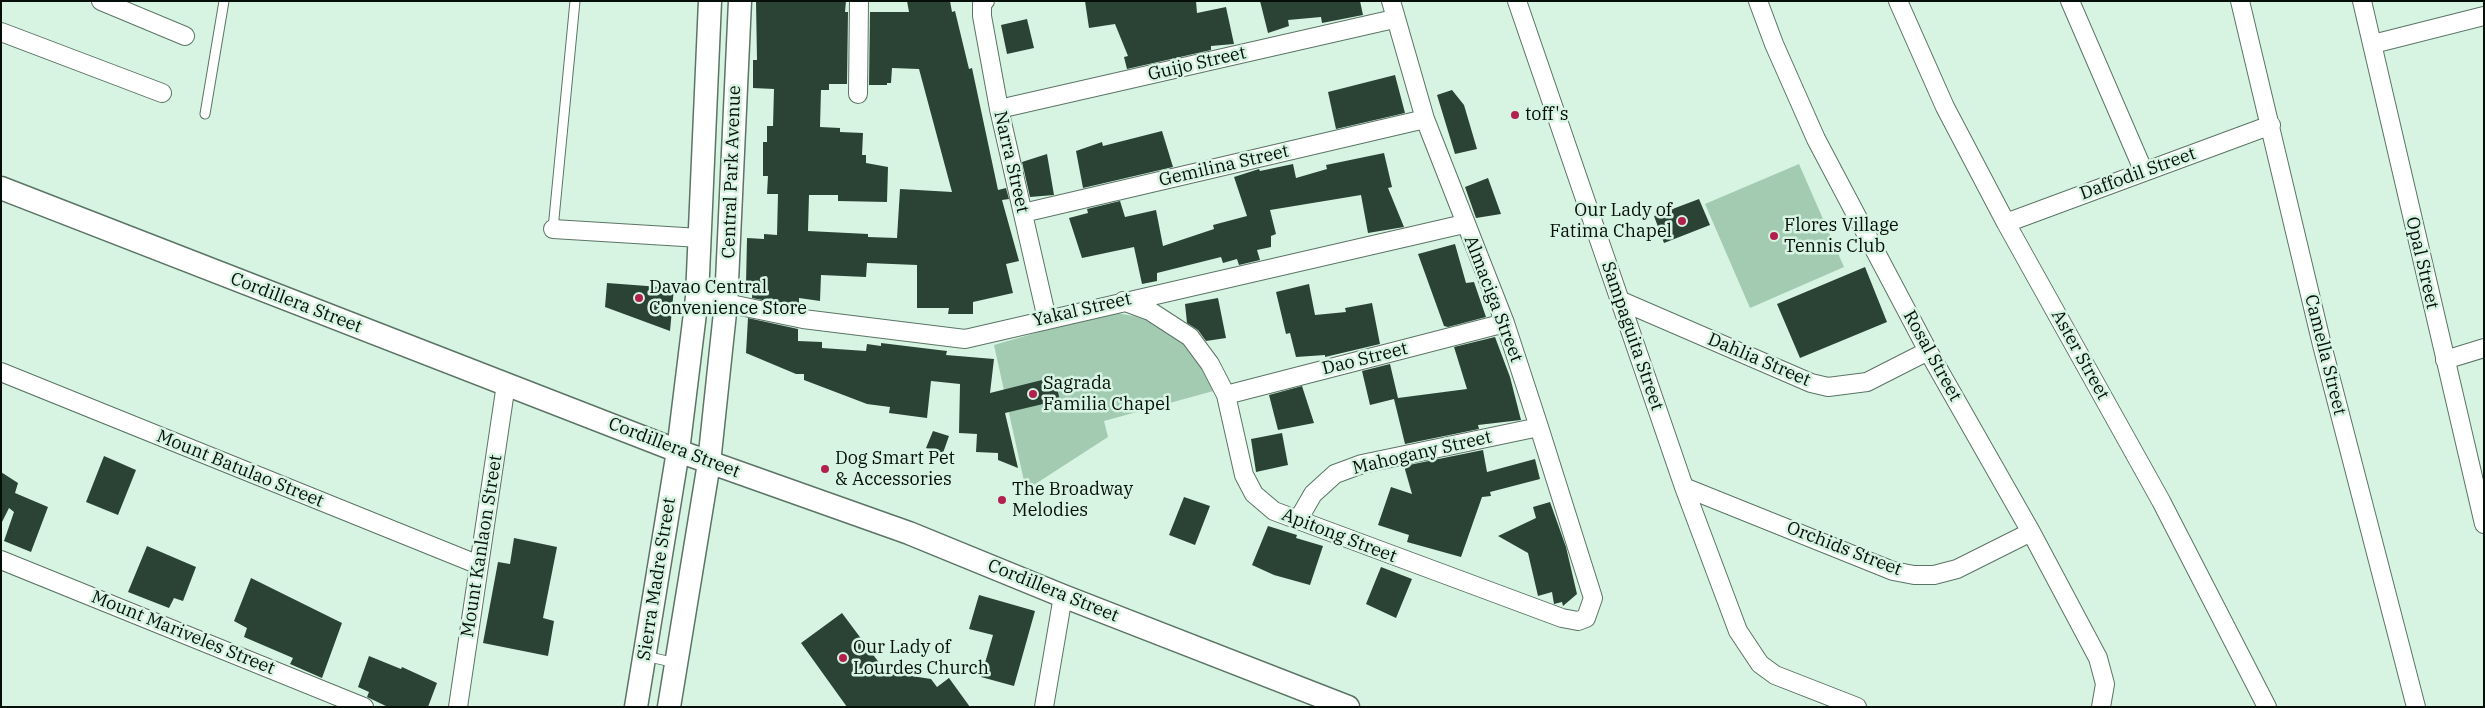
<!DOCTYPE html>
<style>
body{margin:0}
#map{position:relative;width:2485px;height:708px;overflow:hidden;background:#d7f4e2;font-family:"IBM Plex Serif",serif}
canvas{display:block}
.frame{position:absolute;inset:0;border:2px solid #050e08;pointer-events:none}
</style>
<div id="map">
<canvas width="2485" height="708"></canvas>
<div class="frame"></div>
</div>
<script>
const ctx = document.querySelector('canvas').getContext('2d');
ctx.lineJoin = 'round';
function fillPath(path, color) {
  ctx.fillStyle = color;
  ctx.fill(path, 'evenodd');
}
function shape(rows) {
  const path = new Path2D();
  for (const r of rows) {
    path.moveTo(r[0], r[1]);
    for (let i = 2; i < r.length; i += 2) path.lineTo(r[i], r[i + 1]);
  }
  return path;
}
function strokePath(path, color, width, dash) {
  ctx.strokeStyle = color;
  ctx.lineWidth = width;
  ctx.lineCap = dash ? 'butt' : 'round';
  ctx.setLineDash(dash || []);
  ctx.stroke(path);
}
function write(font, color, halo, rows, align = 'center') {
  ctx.font = font + ' "IBM Plex Serif",serif';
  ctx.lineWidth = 5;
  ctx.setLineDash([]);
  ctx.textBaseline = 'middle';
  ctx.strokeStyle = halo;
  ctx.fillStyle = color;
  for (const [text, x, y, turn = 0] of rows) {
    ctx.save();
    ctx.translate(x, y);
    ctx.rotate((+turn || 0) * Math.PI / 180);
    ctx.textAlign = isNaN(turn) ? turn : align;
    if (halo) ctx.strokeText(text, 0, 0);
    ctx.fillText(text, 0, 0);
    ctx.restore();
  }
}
const green = shape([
 [1799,164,1844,267,1750,308,1705,204],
 [1116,313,1134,316,1155,323,1173,335,1198,357,1217,390,1104,421,1108,437,1026,490,994,345,1095,316]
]);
const building = shape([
 [756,1,846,1,845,12,848,12,847,84,829,84,829,90,821,90,820,127,840,128,840,132,863,133,862,155,866,155,866,163,888,167,887,202,838,201,838,195,809,195,808,231,868,234,868,237,897,238,900,189,952,192,919,69,892,68,891,83,887,83,887,85,869,85,870,12,909,12,907,1,950,1,952,12,955,11,969,69,972,68,998,190,1006,188,1009,199,1002,200,1019,261,1006,264,1013,293,973,302,973,314,948,314,949,308,917,308,917,265,867,263,866,277,821,275,820,301,799,298,799,307,752,298,753,285,746,284,747,238,764,239,764,234,777,235,778,194,767,194,768,176,763,176,763,142,767,142,767,126,773,126,774,89,753,88,753,60,757,60],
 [1085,1,1196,1,1197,13,1226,7,1234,44,1211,46,1211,50,1127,69,1124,57,1128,56,1115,24,1089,28],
 [1260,1,1360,1,1363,15,1322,23,1321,17,1288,20,1289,26,1268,33],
 [1027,19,1034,48,1007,54,1001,25],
 [1395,75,1405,113,1336,129,1328,92],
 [1452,90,1464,105,1477,149,1455,154,1437,95],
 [1162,131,1173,167,1083,188,1076,151,1102,142,1103,146],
 [1384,153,1392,187,1388,188,1404,227,1368,233,1361,195,1270,210,1276,234,1271,236,1271,247,1257,250,1260,260,1239,265,1237,259,1223,263,1221,257,1157,273,1157,281,1142,284,1134,247,1082,258,1069,218,1088,213,1087,209,1120,201,1125,217,1156,210,1163,246,1214,229,1213,225,1247,216,1234,177,1259,169,1260,171,1293,164,1296,178,1327,169,1326,165],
 [1047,154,1054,195,1030,197,1022,162],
 [1488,178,1501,214,1476,218,1465,187],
 [1699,199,1710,225,1664,243,1654,216],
 [1455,244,1466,283,1474,282,1486,317,1448,327,1444,326,1418,254],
 [1865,267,1887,322,1800,358,1777,304],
 [607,283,674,288,670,331,605,307],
 [1309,284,1315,315,1346,312,1345,308,1372,303,1380,344,1325,357,1325,355,1296,357,1290,333,1286,334,1276,292],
 [1218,298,1226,338,1206,341,1198,330,1187,323,1185,304],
 [748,318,798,329,798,341,822,342,822,348,866,351,867,344,881,346,881,343,947,351,946,355,994,359,990,393,1054,377,1060,400,1005,413,1018,468,998,460,998,453,976,452,977,434,959,433,960,384,931,381,927,418,889,413,890,407,867,404,804,380,804,374,796,374,746,353],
 [1495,337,1510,377,1521,420,1478,425,1479,429,1405,444,1394,399,1370,405,1362,371,1390,364,1398,398,1467,389,1454,347],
 [1302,386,1314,423,1278,430,1269,395],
 [933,431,949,436,943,453,926,448],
 [1282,433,1288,465,1256,472,1251,439],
 [1483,450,1487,472,1535,459,1540,479,1490,492,1491,496,1482,497,1461,557,1407,542,1409,535,1378,525,1391,487,1412,494,1404,466],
 [104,456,136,470,118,515,86,502],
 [1,472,18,483,15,493,48,507,31,552,4,541,14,512,9,508,1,524],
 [1184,497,1210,506,1195,545,1169,535],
 [1550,502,1566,547,1577,594,1563,606,1562,602,1554,604,1552,592,1538,596,1528,553,1498,536,1536,518,1533,507],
 [1268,526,1297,535,1296,538,1323,546,1310,585,1274,575,1252,565],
 [514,538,557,547,543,618,554,621,548,656,483,643,498,562,510,564],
 [147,546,196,567,183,601,174,598,169,608,128,592],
 [1381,567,1412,579,1396,618,1366,604],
 [251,578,342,623,322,678,290,664,293,658,244,637,247,628,234,621],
 [979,595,1035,611,1014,686,981,677,993,635,969,629],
 [842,613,886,672,931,679,937,687,949,678,970,707,847,707,801,643],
 [369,656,401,669,402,667,437,683,428,707,388,707,367,697,369,692,358,687]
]);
const service = shape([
 [205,114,224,1],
 [553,229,575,1],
 [645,656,676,663]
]);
const minor = shape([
 [101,1,185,36],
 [985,1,982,4,982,16,999,109,1047,319],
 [1517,1,1684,487,1738,631,1760,664,1775,675,1857,707],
 [1758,1,1774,44,1816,139,1928,351,2031,532,2098,658,2105,684,2101,707],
 [1898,1,1945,107,2006,223,2161,501,2267,707],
 [2070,1,2144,172],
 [2240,1,2322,345,2416,707],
 [2362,1,2484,524],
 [1,32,162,93],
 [2373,44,2484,16],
 [858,94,859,1],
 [999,109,1394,19],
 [1023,213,1425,119],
 [2006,223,2271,125],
 [553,229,700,238],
 [697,297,803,319,965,339,1464,224],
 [1619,300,1811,383,1828,387,1867,382,1928,351],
 [1123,301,1150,311,1190,337,1210,364,1226,395,1244,475,1254,494,1274,511,1562,618,1578,621,1586,618,1593,598,1539,427,1505,323,1425,119,1391,1],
 [2445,360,2484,348],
 [1,372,479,565],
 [1226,395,1505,323],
 [1684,487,1893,571,1914,575,1934,575,1957,569,2031,532],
 [1298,520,1313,494,1335,474,1362,464,1539,427],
 [1,560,364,707],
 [458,707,506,384],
 [1044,707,1063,596]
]);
const tertiary = shape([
 [1,188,678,451,909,533,1063,596,1348,707],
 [636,707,678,451,697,297,710,1],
 [669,707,709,463,726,303,740,1]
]);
const markers = [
 [1515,115,5,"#b1204f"],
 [1682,221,5,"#b1204f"],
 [1774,236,5,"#b1204f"],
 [639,298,5,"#b1204f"],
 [1033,394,5,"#b1204f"],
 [825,469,5,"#b1204f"],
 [1002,500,5,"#b1204f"],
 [843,658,5,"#b1204f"]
];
const streetNames = [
 ["Guijo Street",1197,64,-13],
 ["Narra Street",1011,162,77],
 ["Gemilina Street",1224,166,-13],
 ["Central Park Avenue",732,172,-88],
 ["Daffodil Street",2138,174,-20],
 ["Opal Street",2422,263,77],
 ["Almaciga Street",1493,299,69],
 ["Cordillera Street",296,303,21],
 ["Yakal Street",1082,310,-13],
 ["Sampaguita Street",1632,336,71],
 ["Aster Street",2080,355,61],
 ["Camella Street",2325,355,76],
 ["Rosal Street",1932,356,61],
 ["Dao Street",1365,359,-14],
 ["Dahlia Street",1759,360,23],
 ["Cordillera Street",674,448,21],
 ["Mahogany Street",1422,453,-13],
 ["Mount Batulao Street",240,469,22],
 ["Apitong Street",1339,536,21],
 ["Mount Kanlaon Street",482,546,-81],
 ["Orchids Street",1844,549,21],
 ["Sierra Madre Street",657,579,-81],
 ["Cordillera Street",1053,591,22],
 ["Mount Mariveles Street",183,633,22]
];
const poiNames = [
 ["toff's",1525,115],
 ["Our Lady of",1672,211,"right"],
 ["Fatima Chapel",1672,232,"right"],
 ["Flores Village",1784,226],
 ["Tennis Club",1784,247],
 ["Davao Central",649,288],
 ["Convenience Store",649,309],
 ["Sagrada",1043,384],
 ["Familia Chapel",1043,405],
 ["Dog Smart Pet",835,459],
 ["& Accessories",835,480],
 ["The Broadway",1012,490],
 ["Melodies",1012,511],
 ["Our Lady of",853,648],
 ["Lourdes Church",853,669]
];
fillPath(green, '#a2cbb2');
fillPath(building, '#2b4335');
strokePath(service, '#5b7465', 11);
strokePath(minor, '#5b7465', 20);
strokePath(tertiary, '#5b7465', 25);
strokePath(service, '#fff', 9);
strokePath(minor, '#fff', 18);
strokePath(tertiary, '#fff', 22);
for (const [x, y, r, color] of markers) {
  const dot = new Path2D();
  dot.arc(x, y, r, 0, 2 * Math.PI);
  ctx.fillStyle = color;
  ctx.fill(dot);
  strokePath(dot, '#d7f4e2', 2);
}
write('18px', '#050e08', '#d7f4e2', streetNames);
write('18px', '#050e08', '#d7f4e2', poiNames, 'left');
</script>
